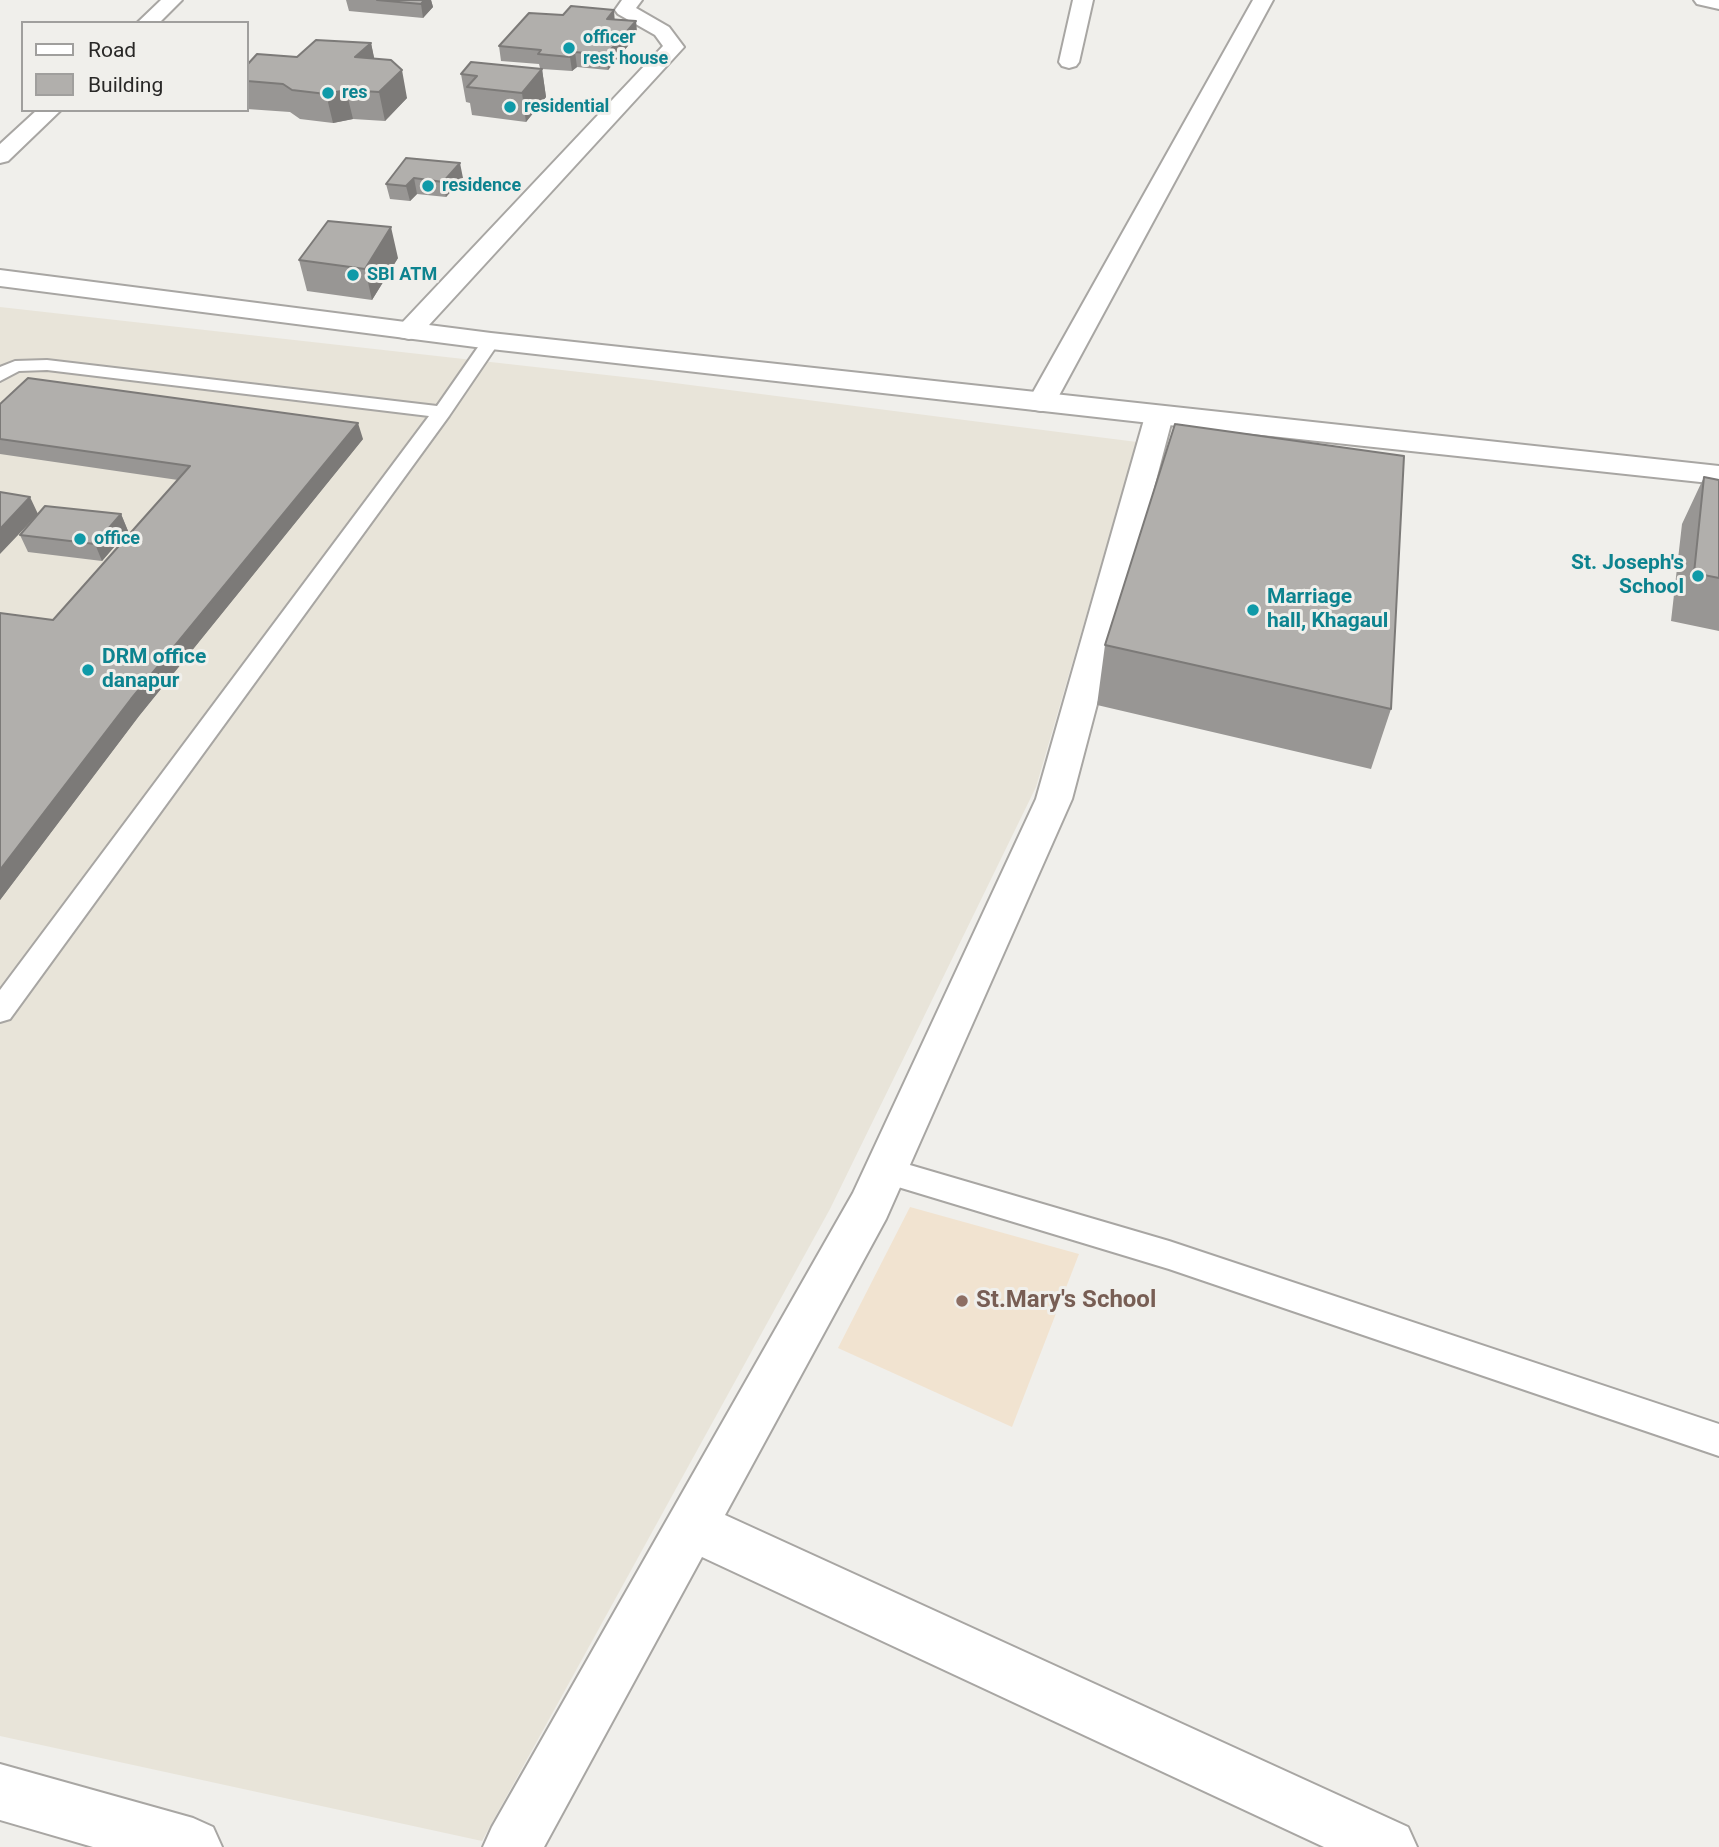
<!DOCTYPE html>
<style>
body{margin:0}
#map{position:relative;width:1719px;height:1847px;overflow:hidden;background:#f0efeb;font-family:Roboto,sans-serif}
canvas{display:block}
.legend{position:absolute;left:21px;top:21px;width:228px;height:91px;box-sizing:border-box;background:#f0efeb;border:2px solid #a09f9d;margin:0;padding:9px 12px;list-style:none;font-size:21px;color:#292827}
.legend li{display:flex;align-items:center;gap:14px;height:35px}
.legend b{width:35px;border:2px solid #a09f9d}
</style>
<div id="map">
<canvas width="1719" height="1847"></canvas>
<ul class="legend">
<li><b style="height:9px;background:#fff"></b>Road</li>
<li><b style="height:19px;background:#b1afac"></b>Building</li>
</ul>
</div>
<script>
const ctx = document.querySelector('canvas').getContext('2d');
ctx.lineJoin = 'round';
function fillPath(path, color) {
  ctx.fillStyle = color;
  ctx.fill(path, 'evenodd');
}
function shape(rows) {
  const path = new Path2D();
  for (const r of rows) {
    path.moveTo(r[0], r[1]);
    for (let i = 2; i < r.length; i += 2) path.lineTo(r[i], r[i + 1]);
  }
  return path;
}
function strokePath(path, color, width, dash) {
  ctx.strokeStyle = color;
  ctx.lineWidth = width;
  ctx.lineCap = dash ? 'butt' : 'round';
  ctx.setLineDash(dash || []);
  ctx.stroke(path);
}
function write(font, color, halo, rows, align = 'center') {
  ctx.font = font + ' Roboto,sans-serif';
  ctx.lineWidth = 6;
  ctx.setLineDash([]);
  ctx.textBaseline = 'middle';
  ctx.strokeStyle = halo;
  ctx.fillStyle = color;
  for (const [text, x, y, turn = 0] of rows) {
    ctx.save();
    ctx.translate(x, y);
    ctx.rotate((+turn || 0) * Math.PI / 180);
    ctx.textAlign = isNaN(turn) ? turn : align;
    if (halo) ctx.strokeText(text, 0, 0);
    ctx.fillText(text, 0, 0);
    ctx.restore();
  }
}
const built = shape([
 [0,307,651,380,1137,442,1036,787,830,1209,482,1841,0,1736]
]);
const education = shape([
 [910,1207,1079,1254,1012,1427,838,1348]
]);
const service = shape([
 [491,336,500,341,449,416,10,1019,0,1022,0,990,429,416,47,370,19,371,0,381,0,367,15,361,47,360,437,406,485,337,491,336],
 [886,1158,1169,1241,1719,1424,1719,1456,1169,1269,875,1180,871,1171,875,1162,886,1158]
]);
const minor = shape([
 [161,0,182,0,159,23,137,23,161,0],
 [622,0,642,0,636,8,669,27,684,47,418,337,409,339,400,337,396,331,400,325,663,46,655,35,618,14,615,10,622,0],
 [1073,0,1093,0,1079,62,1076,66,1069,68,1062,66,1059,62,1073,0],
 [1253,0,1273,0,1055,403,1051,409,1041,411,1031,409,1027,403,1253,0],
 [1694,0,1719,0,1719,9,1697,4,1694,0],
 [37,110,61,110,8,161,0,163,0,144,37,110],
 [1159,408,1169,410,1173,416,1072,799,886,1219,725,1515,1408,1827,1417,1847,1324,1847,702,1557,544,1847,483,1847,492,1827,853,1193,1036,799,1145,416,1149,410,1159,408],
 [0,1764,193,1818,213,1827,222,1847,93,1847,0,1820,0,1764]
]);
const secondary = shape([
 [0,270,491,333,1719,466,1719,484,1159,424,491,349,0,286,0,270]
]);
const wall = shape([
 [346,0,431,0,433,7,423,18,349,11],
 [615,19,636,21,637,35,608,70,577,67,572,71,542,69,546,97,526,122,472,115,470,103,466,102,461,74,540,68,539,64,501,61,499,46],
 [371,43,374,59,407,98,385,121,353,119,333,123,300,119,290,112,247,109,247,65,297,57],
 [406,158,463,178,446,197,417,194,410,201,390,199,386,184],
 [398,258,372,300,307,291,299,260],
 [0,404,363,439,139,716,0,900,0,613,53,620,178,480,0,454],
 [1704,477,1719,480,1719,631,1671,621,1682,524],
 [121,514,128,531,102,561,28,552,20,535],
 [1105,645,1391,709,1371,769,1097,705]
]);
const shadedWall = shape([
 [424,0,431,0,433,7,423,18,421,4],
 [614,10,615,24,607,19],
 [636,21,637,35,608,70,606,55],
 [371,43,377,71,355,57],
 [575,52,577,67,572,71,570,57],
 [542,69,546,97,526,122,522,93],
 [402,70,407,98,385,121,379,92],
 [346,90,353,119,333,123,326,94],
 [460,163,463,178,446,197,443,182],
 [414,178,417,194,410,201,406,186],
 [391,227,398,258,372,300,365,269],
 [358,423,363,439,139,716,0,900,0,870,131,699],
 [30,497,38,514,0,554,0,529],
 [121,514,128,531,102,561,95,544]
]);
const building = shape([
 [377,0,424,0,421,4,377,0],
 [571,6,614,10,607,19,636,21,606,55,575,52,570,57,538,54,541,50,499,46,529,13,563,15,571,6],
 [316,40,371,43,355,57,391,60,402,70,379,92,346,90,326,94,292,90,283,84,247,81,247,65,257,54,297,57,316,40],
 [471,62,542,69,522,93,467,87,477,76,461,74,471,62],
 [406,158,460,163,443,182,414,178,406,186,386,184,406,158],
 [328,221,391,227,365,269,299,260,328,221],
 [28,378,358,423,131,699,0,870,0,613,53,620,190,466,0,439,0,404,28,378],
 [1175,424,1404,456,1391,709,1105,645,1175,424],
 [1704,477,1719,480,1719,578,1694,573,1704,477],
 [0,492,30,497,0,529,0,492],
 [45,506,121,514,95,544,20,535,45,506]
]);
const markers = [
 [569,48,7,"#0f9aa8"],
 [328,93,7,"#0f9aa8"],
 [510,107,7,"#0f9aa8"],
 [428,186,7,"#0f9aa8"],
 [353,275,7,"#0f9aa8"],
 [80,539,7,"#0f9aa8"],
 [1698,576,7,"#0f9aa8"],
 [1253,610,7,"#0f9aa8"],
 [88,670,7,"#0f9aa8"],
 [962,1301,7,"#8d6e63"]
];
const farCulturenames = [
 ["officer",583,38],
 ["rest house",583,59],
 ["res",342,93],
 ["residential",524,107],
 ["residence",442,186],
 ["SBI ATM",367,275],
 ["office",94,539]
];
const cultureNames = [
 ["St. Joseph's",1684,564,"right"],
 ["School",1684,588,"right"],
 ["Marriage",1267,598],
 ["hall, Khagaul",1267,622],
 ["DRM office",102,658],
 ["danapur",102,682]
];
const nearEducationnames = [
 ["St.Mary's School",976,1301]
];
fillPath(built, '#e8e4d9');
fillPath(education, '#f1e3d0');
strokePath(service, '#a8a6a3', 4);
strokePath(minor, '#a8a6a3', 4);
strokePath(secondary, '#a8a6a3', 4);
fillPath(service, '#fff');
fillPath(minor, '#fff');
fillPath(secondary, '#fff');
fillPath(wall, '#989694');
fillPath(shadedWall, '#7c7a78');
fillPath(building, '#b1afac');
strokePath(building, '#7c7a78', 2);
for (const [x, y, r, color] of markers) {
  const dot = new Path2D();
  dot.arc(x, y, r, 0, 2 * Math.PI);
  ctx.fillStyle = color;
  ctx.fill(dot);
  strokePath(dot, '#f0efeb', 2.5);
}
write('bold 18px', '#0d838f', '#f0efeb', farCulturenames, 'left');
write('bold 21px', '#0d838f', '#f0efeb', cultureNames, 'left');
write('bold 24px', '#785e54', '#f0efeb', nearEducationnames, 'left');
</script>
